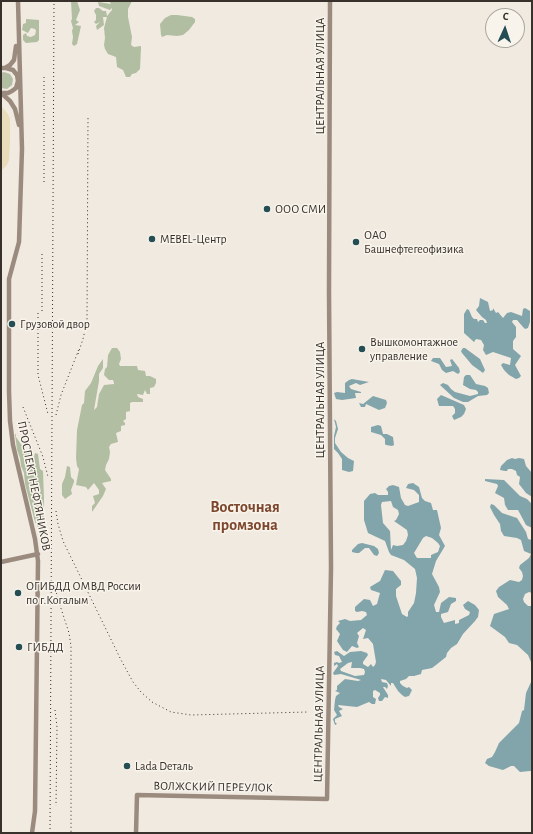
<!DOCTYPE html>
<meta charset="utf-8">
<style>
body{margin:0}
#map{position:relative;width:533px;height:834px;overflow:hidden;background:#f1eae0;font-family:"Alegreya Sans",sans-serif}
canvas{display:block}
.frame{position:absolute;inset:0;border:2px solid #37302b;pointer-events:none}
.north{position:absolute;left:485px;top:8px;width:40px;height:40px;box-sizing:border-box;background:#f8f4ec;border:1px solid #aba69f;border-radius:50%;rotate:3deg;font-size:11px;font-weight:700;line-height:16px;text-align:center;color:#37302b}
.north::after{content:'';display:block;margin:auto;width:14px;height:18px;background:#254d54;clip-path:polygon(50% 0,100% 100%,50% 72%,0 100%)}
</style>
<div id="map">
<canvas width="533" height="834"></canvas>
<div class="frame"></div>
<div class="north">С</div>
</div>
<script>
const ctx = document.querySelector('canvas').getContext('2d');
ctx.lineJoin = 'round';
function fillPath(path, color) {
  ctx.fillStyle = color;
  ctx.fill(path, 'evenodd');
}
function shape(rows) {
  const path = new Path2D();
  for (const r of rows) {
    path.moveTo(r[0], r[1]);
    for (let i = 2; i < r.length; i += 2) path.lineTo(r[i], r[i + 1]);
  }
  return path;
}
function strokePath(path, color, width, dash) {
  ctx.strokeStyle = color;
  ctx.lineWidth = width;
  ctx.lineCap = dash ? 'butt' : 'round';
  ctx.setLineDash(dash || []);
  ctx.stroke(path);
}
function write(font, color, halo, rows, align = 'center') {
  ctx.font = font + ' "Alegreya Sans",sans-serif';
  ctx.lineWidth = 3;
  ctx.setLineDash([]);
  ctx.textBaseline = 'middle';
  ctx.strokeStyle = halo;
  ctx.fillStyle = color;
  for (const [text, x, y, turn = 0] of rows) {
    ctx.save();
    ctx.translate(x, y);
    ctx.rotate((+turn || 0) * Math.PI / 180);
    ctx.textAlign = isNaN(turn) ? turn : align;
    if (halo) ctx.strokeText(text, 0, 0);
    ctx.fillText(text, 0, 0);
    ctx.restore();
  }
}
const green = shape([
 [71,1,77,1,80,10,76,20,79,22,75,25,81,26,77,44,74,46,72,44,73,37,72,31,73,28,71,21,72,19],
 [109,1,132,1,128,9,128,17,132,37,131,45,134,47,141,46,141,48,140,69,136,73,132,74,130,77,126,77,123,70,117,67,116,57,108,54,105,49,104,45,105,38,104,28,107,17,103,17,104,25,97,30,96,26,100,22,96,24,94,22,96,20,96,15,94,11,96,8,99,8,103,11,106,11,107,16,112,10,112,8,110,10,99,6,98,2,111,4],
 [171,15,177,15,192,17,195,19,195,22,189,30,183,35,177,36,167,35,162,37,161,35,160,24,165,18],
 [26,19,39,20,39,40,37,42,26,43,23,40,23,35,26,33,27,36,31,37,35,35,36,31,35,29,31,28,28,33,22,30,23,24,26,23],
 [4,72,10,74,13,79,12,85,7,89,1,88,1,73],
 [112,348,117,348,120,352,121,359,119,364,120,366,137,366,138,370,145,371,146,376,150,376,156,379,156,383,154,387,150,388,150,394,147,394,145,390,143,395,137,394,138,397,143,399,143,402,132,402,130,403,130,411,126,412,126,419,123,421,125,423,125,425,121,426,121,431,116,433,118,442,111,444,109,447,110,452,109,459,106,465,105,470,111,479,111,481,102,483,106,489,103,496,92,512,92,506,95,503,93,496,99,494,99,490,94,483,88,490,86,487,76,485,79,469,77,466,76,458,77,430,82,405,84,403,85,391,91,383,98,366,103,359,103,368,99,374,99,381,94,410,97,407,99,394,104,385,114,384,114,383,113,380,109,380,104,375,105,369,107,367,108,355],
 [15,434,16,434,16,437,25,450,29,451,30,455,34,457,35,453,38,454,40,469,43,471,44,498,43,540,40,539,40,531,35,522,25,484,24,473,21,466,20,458,17,450],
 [67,466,70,467,71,477,74,480,74,482,71,490,72,494,65,499,62,495,62,484,65,477]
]);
const sand = shape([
 [1,106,8,114,10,119,10,142,9,160,7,165,1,171]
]);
const water = shape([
 [480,298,488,302,490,311,493,310,493,308,496,313,498,312,503,318,507,313,511,312,522,316,523,309,525,308,530,311,530,322,528,328,525,329,523,327,517,320,513,320,512,322,516,327,516,337,513,341,513,349,521,356,515,365,521,376,519,378,516,379,509,375,504,370,501,365,503,363,510,365,511,358,493,352,486,355,483,350,484,345,481,340,476,339,474,342,464,333,464,314,467,309,469,310,472,317,474,319,477,319,478,322,480,320,483,320,485,323,487,323,486,320,482,317,476,310,479,306],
 [463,348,465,348,480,359,485,370,483,373,472,365,462,353,461,351],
 [433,358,440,358,446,367,452,366,450,360,452,359,459,368,460,372,458,374,453,371,446,373,442,370,439,364,431,361],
 [466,375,470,375,476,384,485,386,488,388,489,393,487,395,478,396,468,402,463,402,454,398,440,385,443,383,448,385,451,389,455,392,470,396,478,394,478,392,476,390,470,389,463,385,464,377],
 [352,379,369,382,360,385,356,383,349,386,351,389,361,392,361,393,355,393,356,398,342,400,336,399,334,393,337,392,345,393,345,383,349,380],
 [441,395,464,405,466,409,464,414,461,417,454,420,452,416,455,413,455,409,453,406,439,406,437,399],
 [373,396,386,400,387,403,385,408,379,410,366,404,365,407,361,407,359,403,363,404],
 [334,419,336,421,338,429,335,438,335,443,341,452,348,458,354,461,353,471,349,472,342,470,342,459,338,453,334,449,334,436,336,427],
 [378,425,381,426,383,434,387,434,393,437,394,445,392,446,386,445,385,444,385,439,381,435,371,432,371,427],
 [512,458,515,459,519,458,524,459,526,466,532,473,532,497,526,493,519,484,520,477,517,475,516,471,512,469,508,469,507,471,505,471,500,470,501,466,507,460],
 [485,479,504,480,520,496,527,499,532,504,532,528,526,525,518,510,508,510,505,505,504,498,495,493,498,486,497,484,485,481],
 [413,483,419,487,422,498,425,501,431,503,433,510,437,510,441,528,439,535,445,546,436,561,432,574,439,587,440,592,434,605,436,612,439,612,441,603,449,597,456,598,456,601,451,604,448,612,441,614,441,617,444,623,455,620,455,624,459,623,459,620,469,615,470,612,465,609,463,605,468,601,475,605,479,610,478,617,475,621,463,634,457,644,451,648,447,653,446,657,436,665,432,668,422,670,421,674,414,676,409,676,406,679,400,681,400,683,403,686,407,688,409,687,412,690,409,696,405,697,402,695,398,691,393,683,391,683,391,686,386,680,381,679,382,682,387,683,388,686,387,689,385,687,383,687,388,695,388,698,385,697,382,701,379,701,378,698,380,695,380,693,375,690,373,691,373,697,376,699,375,704,372,704,369,702,357,707,338,705,339,707,343,709,339,711,342,716,335,719,335,722,337,724,335,725,333,719,337,715,334,710,335,700,336,696,340,693,335,691,337,690,337,686,345,679,358,681,361,680,341,674,334,675,333,673,338,666,337,664,334,666,334,663,337,662,339,663,342,662,339,656,335,655,334,652,337,651,344,656,350,652,361,651,367,653,368,655,363,662,363,664,368,667,371,664,373,667,375,665,376,662,373,644,368,638,363,639,366,630,363,628,357,633,359,636,357,643,359,647,357,648,352,646,347,652,343,650,337,641,340,634,336,629,337,626,340,623,338,621,345,619,350,621,361,620,367,615,366,612,362,611,357,612,355,611,355,607,364,599,370,600,373,606,377,604,380,593,371,590,370,587,380,581,385,570,393,571,401,581,401,585,396,589,396,596,402,614,407,617,408,616,408,612,414,603,416,593,417,578,415,569,404,560,391,555,389,552,385,541,368,533,364,520,364,501,370,494,375,493,378,495,388,495,388,492,386,489,389,486,393,485,399,487,401,498,405,505,408,506,419,502,419,495,414,490,406,488,408,484],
 [391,501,393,507,398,510,399,514,396,520,394,521,407,530,408,535,406,541,403,545,397,546,393,545,391,550,390,531,383,523,381,505,382,502],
 [426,536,432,538,438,543,440,546,438,552,431,555,431,558,417,558,414,553,423,538],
 [352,662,351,668,360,668,364,669,365,672,364,675,355,676,341,671,340,669,348,663],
 [491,504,494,505,502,513,517,518,526,532,528,539,532,540,532,593,529,592,525,594,523,599,524,602,528,606,532,606,532,771,530,771,520,772,514,766,511,766,503,770,489,766,485,763,487,759,492,757,495,752,499,743,519,723,522,711,524,710,526,693,531,682,531,662,528,655,517,645,509,643,505,637,490,626,494,614,509,609,507,605,498,597,496,591,499,587,510,580,519,582,522,580,523,576,522,572,519,568,520,565,529,558,531,554,524,551,521,540,517,538,504,536,501,531,500,524,494,515,490,507],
 [362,543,374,546,378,549,379,553,377,556,374,555,369,548,365,548,359,553,356,553,352,552,352,550,358,544]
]);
const secondary = shape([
 [18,1,22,149,19,242,9,279,9,391,10,421,13,445,35,539,38,561,35,811,32,833],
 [1,68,6,68,13,70,17,75,18,81,16,88,12,91,8,93,1,93],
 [5,68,10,65,14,60,16,46],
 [1,93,10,101,15,109,19,125],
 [1,562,38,554],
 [136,833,137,795,327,799,331,568,329,291,330,1]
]);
const rail = shape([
 [44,182,44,76],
 [42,254,42,311],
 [38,313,38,375,48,414],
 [78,354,83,339,87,321,88,117],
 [23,407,43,457,48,477],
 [56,415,61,395,79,349],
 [56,511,58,524,63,541,121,660,133,682,141,692,152,702,171,712,191,715,308,712],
 [55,585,57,596,69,633,71,646,71,833],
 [55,710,57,727,56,806],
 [50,833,54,1]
]);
const markers = [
 [267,209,4,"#254d54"],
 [152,239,4,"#254d54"],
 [356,242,4,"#254d54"],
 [12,324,4,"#254d54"],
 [362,349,4,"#254d54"],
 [18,593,4,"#254d54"],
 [19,647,4,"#254d54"],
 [127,766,4,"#254d54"]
];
const streetNames = [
 ["ЦЕНТРАЛЬНАЯ УЛИЦА",320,76,-90],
 ["ЦЕНТРАЛЬНАЯ УЛИЦА",320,400,-90],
 ["ПРОСПЕКТ НЕФТЯНИКОВ",34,486,79],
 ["ЦЕНТРАЛЬНАЯ УЛИЦА",319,724,-89],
 ["ВОЛЖСКИЙ ПЕРЕУЛОК",213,787,1]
];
const poiNames = [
 ["ООО СМИ",275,209],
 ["ОАО",364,235],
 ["Башнефтегеофизика",364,249],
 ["MEBEL-Центр",160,239],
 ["Грузовой двор",20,324],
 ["Вышкомонтажное",370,342],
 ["управление",370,356],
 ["ОГИБДД ОМВД России",26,586],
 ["по г.Когалым",26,600],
 ["ГИБДД",27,647],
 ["Lada Dеталь",135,766]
];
const districtNames = [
 ["Восточная",245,507],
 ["промзона",245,525]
];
fillPath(green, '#b2bea2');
fillPath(sand, '#e8dcbb');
fillPath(water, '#82a5ab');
strokePath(secondary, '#9b8b7f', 4.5);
strokePath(rail, '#37302b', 1, [1, 3]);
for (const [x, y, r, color] of markers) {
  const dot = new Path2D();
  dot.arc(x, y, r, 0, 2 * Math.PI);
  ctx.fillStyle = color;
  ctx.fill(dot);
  strokePath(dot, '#f8f4ec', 1.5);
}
write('12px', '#37302b', '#f8f4ec', streetNames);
write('12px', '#37302b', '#f8f4ec', poiNames, 'left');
write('bold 16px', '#7d472d', '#f8f4ec', districtNames);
</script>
